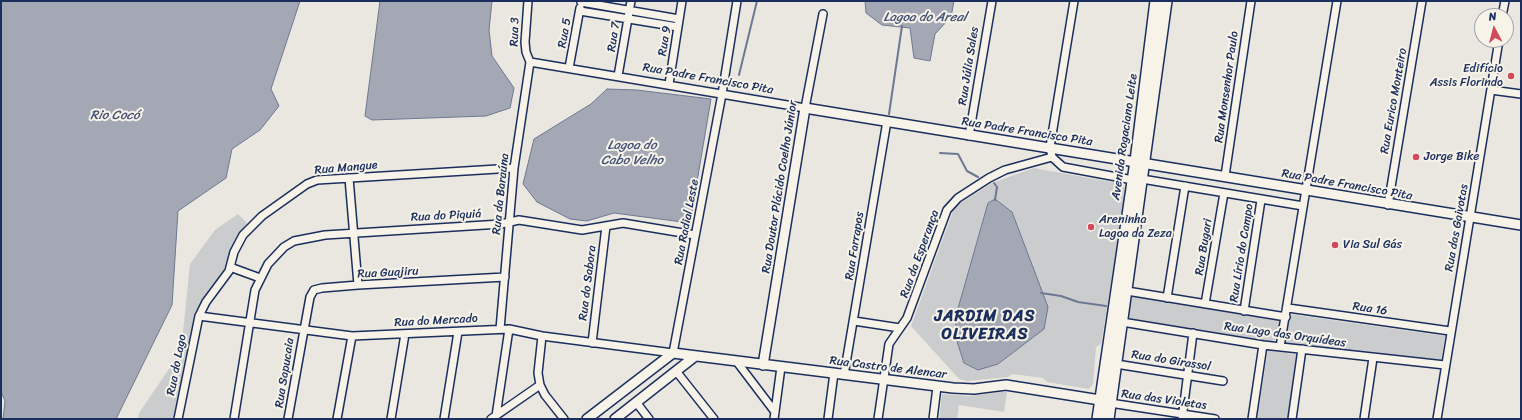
<!DOCTYPE html>
<meta charset="utf-8">
<style>
body{margin:0}
#map{position:relative;width:1522px;height:420px;overflow:hidden;background:#eae7e0;font-family:Sriracha,sans-serif}
canvas{display:block}
.frame{position:absolute;inset:0;border:2px solid #1b2f5e;pointer-events:none}
.north{position:absolute;left:1474px;top:8px;width:40px;height:40px;box-sizing:border-box;background:#f7f3e8;border:1px solid #9fa5b1;border-radius:50%;rotate:353deg;font-size:11px;font-weight:700;line-height:16px;text-align:center;color:#1b2f5e}
.north::after{content:'';display:block;margin:auto;width:14px;height:18px;background:#d1495b;clip-path:polygon(50% 0,100% 100%,50% 72%,0 100%)}
</style>
<div id="map">
<canvas width="1522" height="420"></canvas>
<div class="frame"></div>
<div class="north">N</div>
</div>
<script>
const ctx = document.querySelector('canvas').getContext('2d');
ctx.lineJoin = 'round';
function fillPath(path, color) {
  ctx.fillStyle = color;
  ctx.fill(path, 'evenodd');
}
function shape(rows) {
  const path = new Path2D();
  for (const r of rows) {
    path.moveTo(r[0], r[1]);
    for (let i = 2; i < r.length; i += 2) path.lineTo(r[i], r[i + 1]);
  }
  return path;
}
function strokePath(path, color, width, dash) {
  ctx.strokeStyle = color;
  ctx.lineWidth = width;
  ctx.lineCap = dash ? 'butt' : 'round';
  ctx.setLineDash(dash || []);
  ctx.stroke(path);
}
function write(font, color, halo, rows, align = 'center') {
  ctx.font = font + ' Sriracha,sans-serif';
  ctx.lineWidth = 4;
  ctx.setLineDash([]);
  ctx.textBaseline = 'middle';
  ctx.strokeStyle = halo;
  ctx.fillStyle = color;
  for (const [text, x, y, turn = 0] of rows) {
    ctx.save();
    ctx.translate(x, y);
    ctx.rotate((+turn || 0) * Math.PI / 180);
    ctx.textAlign = isNaN(turn) ? turn : align;
    if (halo) ctx.strokeText(text, 0, 0);
    ctx.fillText(text, 0, 0);
    ctx.restore();
  }
}
const green = shape([
 [1034,168,1122,184,1126,189,1101,344,1096,347,1093,384,1089,389,1047,382,1043,378,1012,374,1008,377,967,381,959,379,911,326,953,211,962,202,992,183],
 [238,214,247,223,238,235,226,268,195,311,175,419,138,419,139,413,173,363,182,342,190,264,215,230],
 [1134,295,1280,320,1278,336,1275,340,1269,342,1130,320,1128,318,1130,300],
 [1289,314,1445,336,1441,362,1285,343],
 [1268,350,1299,355,1289,419,1257,419],
 [1002,392,1007,392,1004,412,959,405,957,419,939,419,942,394,969,396]
]);
const water = shape([
 [1,1,300,1,271,89,279,106,260,130,232,149,226,178,178,211,172,305,116,419,3,419,5,401,1,392,1,1],
 [380,1,492,1,489,30,492,56,514,88,510,108,486,116,372,120,365,116,380,1],
 [865,1,954,1,951,17,935,34,930,61,914,58,910,28,882,25,866,13,865,1],
 [607,89,637,90,711,99,690,223,614,213,587,221,570,219,537,202,523,184,534,139,591,104,607,89],
 [995,199,1012,212,1048,307,1044,329,998,364,978,370,964,363,955,335,957,312,988,203,995,199]
]);
const stream = shape([
 [739,75,757,1],
 [889,114,902,26],
 [940,153,958,154,967,171,978,177],
 [994,183,997,187,995,200],
 [1041,293,1061,296,1078,302,1106,306]
]);
const minor = shape([
 [528,1,525,42,526,52,530,62],
 [581,2,679,19],
 [580,11,678,27],
 [1502,16,1505,1],
 [530,62,805,108,823,14],
 [569,68,580,8],
 [618,76,631,1],
 [669,84,682,1],
 [1491,90,1521,94],
 [969,136,992,1],
 [1052,157,1063,167,1133,180],
 [1225,176,1251,1],
 [349,178,358,285],
 [1142,179,1303,206],
 [1388,205,1422,1],
 [230,267,260,278],
 [1127,291,1286,317],
 [1167,298,1185,186],
 [1205,304,1224,193],
 [1288,308,1450,331],
 [1244,311,1261,200],
 [199,316,352,336,509,329,542,336,673,353,722,94,737,1],
 [854,321,900,328],
 [1122,322,1263,345,1445,365],
 [500,329,514,168,530,62],
 [542,336,538,373,540,385,545,395,564,419],
 [592,343,606,226],
 [1280,347,1337,1],
 [737,362,775,412],
 [1116,364,1223,381],
 [676,371,714,419],
 [844,375,887,121],
 [636,402,649,419],
 [1110,403,1215,419],
 [496,416,509,329],
 [178,419,199,316,206,302,229,271,234,252,243,235,262,216,307,184,317,180,514,168],
 [234,419,255,290,268,264,284,247,294,241,325,235,501,224,519,220,582,230,623,223,695,235],
 [288,419,310,297,314,290,322,288,358,285,505,277],
 [337,419,352,336],
 [391,419,405,334],
 [444,419,458,332],
 [491,419,540,385],
 [774,419,781,367],
 [828,419,834,373],
 [878,419,889,344,907,318,947,210,958,198,989,178,1005,170,1052,157,1050,147,1074,1],
 [933,419,937,387],
 [1182,419,1193,333],
 [1252,419,1263,345],
 [1292,419,1302,349],
 [1364,419,1373,358],
 [1437,419,1499,40]
]);
const tertiary = shape([
 [763,365,805,108,1521,225],
 [587,419,673,353,953,388,974,389,1006,385,1100,400],
 [615,419,694,357]
]);
const primary = shape([
 [1098,419,1136,161,1156,1],
 [1108,419,1166,1]
]);
const markers = [
 [1511,76,4,"#d1495b"],
 [1416,157,4,"#d1495b"],
 [1091,227,4,"#d1495b"],
 [1335,245,4,"#d1495b"]
];
const streetNames = [
 ["Rua 3",515,32,-88],
 ["Rua 5",565,33,-80],
 ["Rua 7",614,37,-81],
 ["Rua 9",665,41,-81],
 ["Rua Júlia Sales",969,66,-81],
 ["Rua Padre Francisco Pita",708,79,10],
 ["Rua Monsenhor Paulo",1227,87,-82],
 ["Rua Eurico Monteiro",1394,101,-80],
 ["Rua Padre Francisco Pita",1027,132,9],
 ["Avenida Rogaciano Leite",1125,137,-82],
 ["Rua Mangue",346,168,-5],
 ["Rua Padre Francisco Pita",1347,185,10],
 ["Rua Doutor Plácido Coelho Júnior",780,187,-81],
 ["Rua da Baraúna",501,194,-84],
 ["Rua do Piquiá",446,216,-3],
 ["Rua Radial Leste",687,222,-79],
 ["Rua das Gaivotas",1457,228,-80],
 ["Rua Farrapos",855,246,-81],
 ["Rua Bugari",1204,247,-81],
 ["Rua Lírio do Campo",1242,253,-81],
 ["Rua da Esperança",920,254,-70],
 ["Rua Guajiru",388,273,-3],
 ["Rua do Sabora",588,283,-83],
 ["Rua 16",1370,309,8],
 ["Rua do Mercado",436,321,-3],
 ["Rua Lago das Orquídeas",1285,335,8],
 ["Rua do Girassol",1171,361,9],
 ["Rua do Lago",177,365,-79],
 ["Rua Castro de Alencar",888,368,7],
 ["Rua Sapucaia",285,373,-81],
 ["Rua das Violetas",1164,400,8]
];
const poiNames = [
 ["Edifício",1503,69,"right"],
 ["Assis Florindo",1503,83,"right"],
 ["Jorge Bike",1424,157],
 ["Areninha",1099,220],
 ["Lagoa da Zeza",1099,234],
 ["Via Sul Gás",1343,245]
];
const waterNames = [
 ["Lagoa do Areal",925,18],
 ["Rio Cocó",115,116],
 ["Lagoa do",632,146],
 ["Cabo Velho",632,161]
];
const districtNames = [
 ["JARDIM DAS",985,317],
 ["OLIVEIRAS",985,335]
];
fillPath(green, '#cbcccd');
fillPath(water, '#a3a8b4');
strokePath(water, '#6d7892', 1);
strokePath(stream, '#6d7892', 2);
strokePath(minor, '#1b2f5e', 10);
strokePath(tertiary, '#1b2f5e', 12);
strokePath(primary, '#1b2f5e', 14);
strokePath(minor, '#f7f3e8', 7);
strokePath(tertiary, '#f7f3e8', 9);
strokePath(primary, '#f7f3e8', 11);
for (const [x, y, r, color] of markers) {
  const dot = new Path2D();
  dot.arc(x, y, r, 0, 2 * Math.PI);
  ctx.fillStyle = color;
  ctx.fill(dot);
  strokePath(dot, '#f7f3e8', 1.5);
}
write('12px', '#1b2f5e', '#f7f3e8', streetNames);
write('12px', '#1b2f5e', '#f7f3e8', poiNames, 'left');
write('italic 13px', '#445378', '#f7f3e8', waterNames);
ctx.letterSpacing = '1px';
write('bold 16px', '#1b2f5e', '#f7f3e8', districtNames);
ctx.letterSpacing = '0px';
</script>
